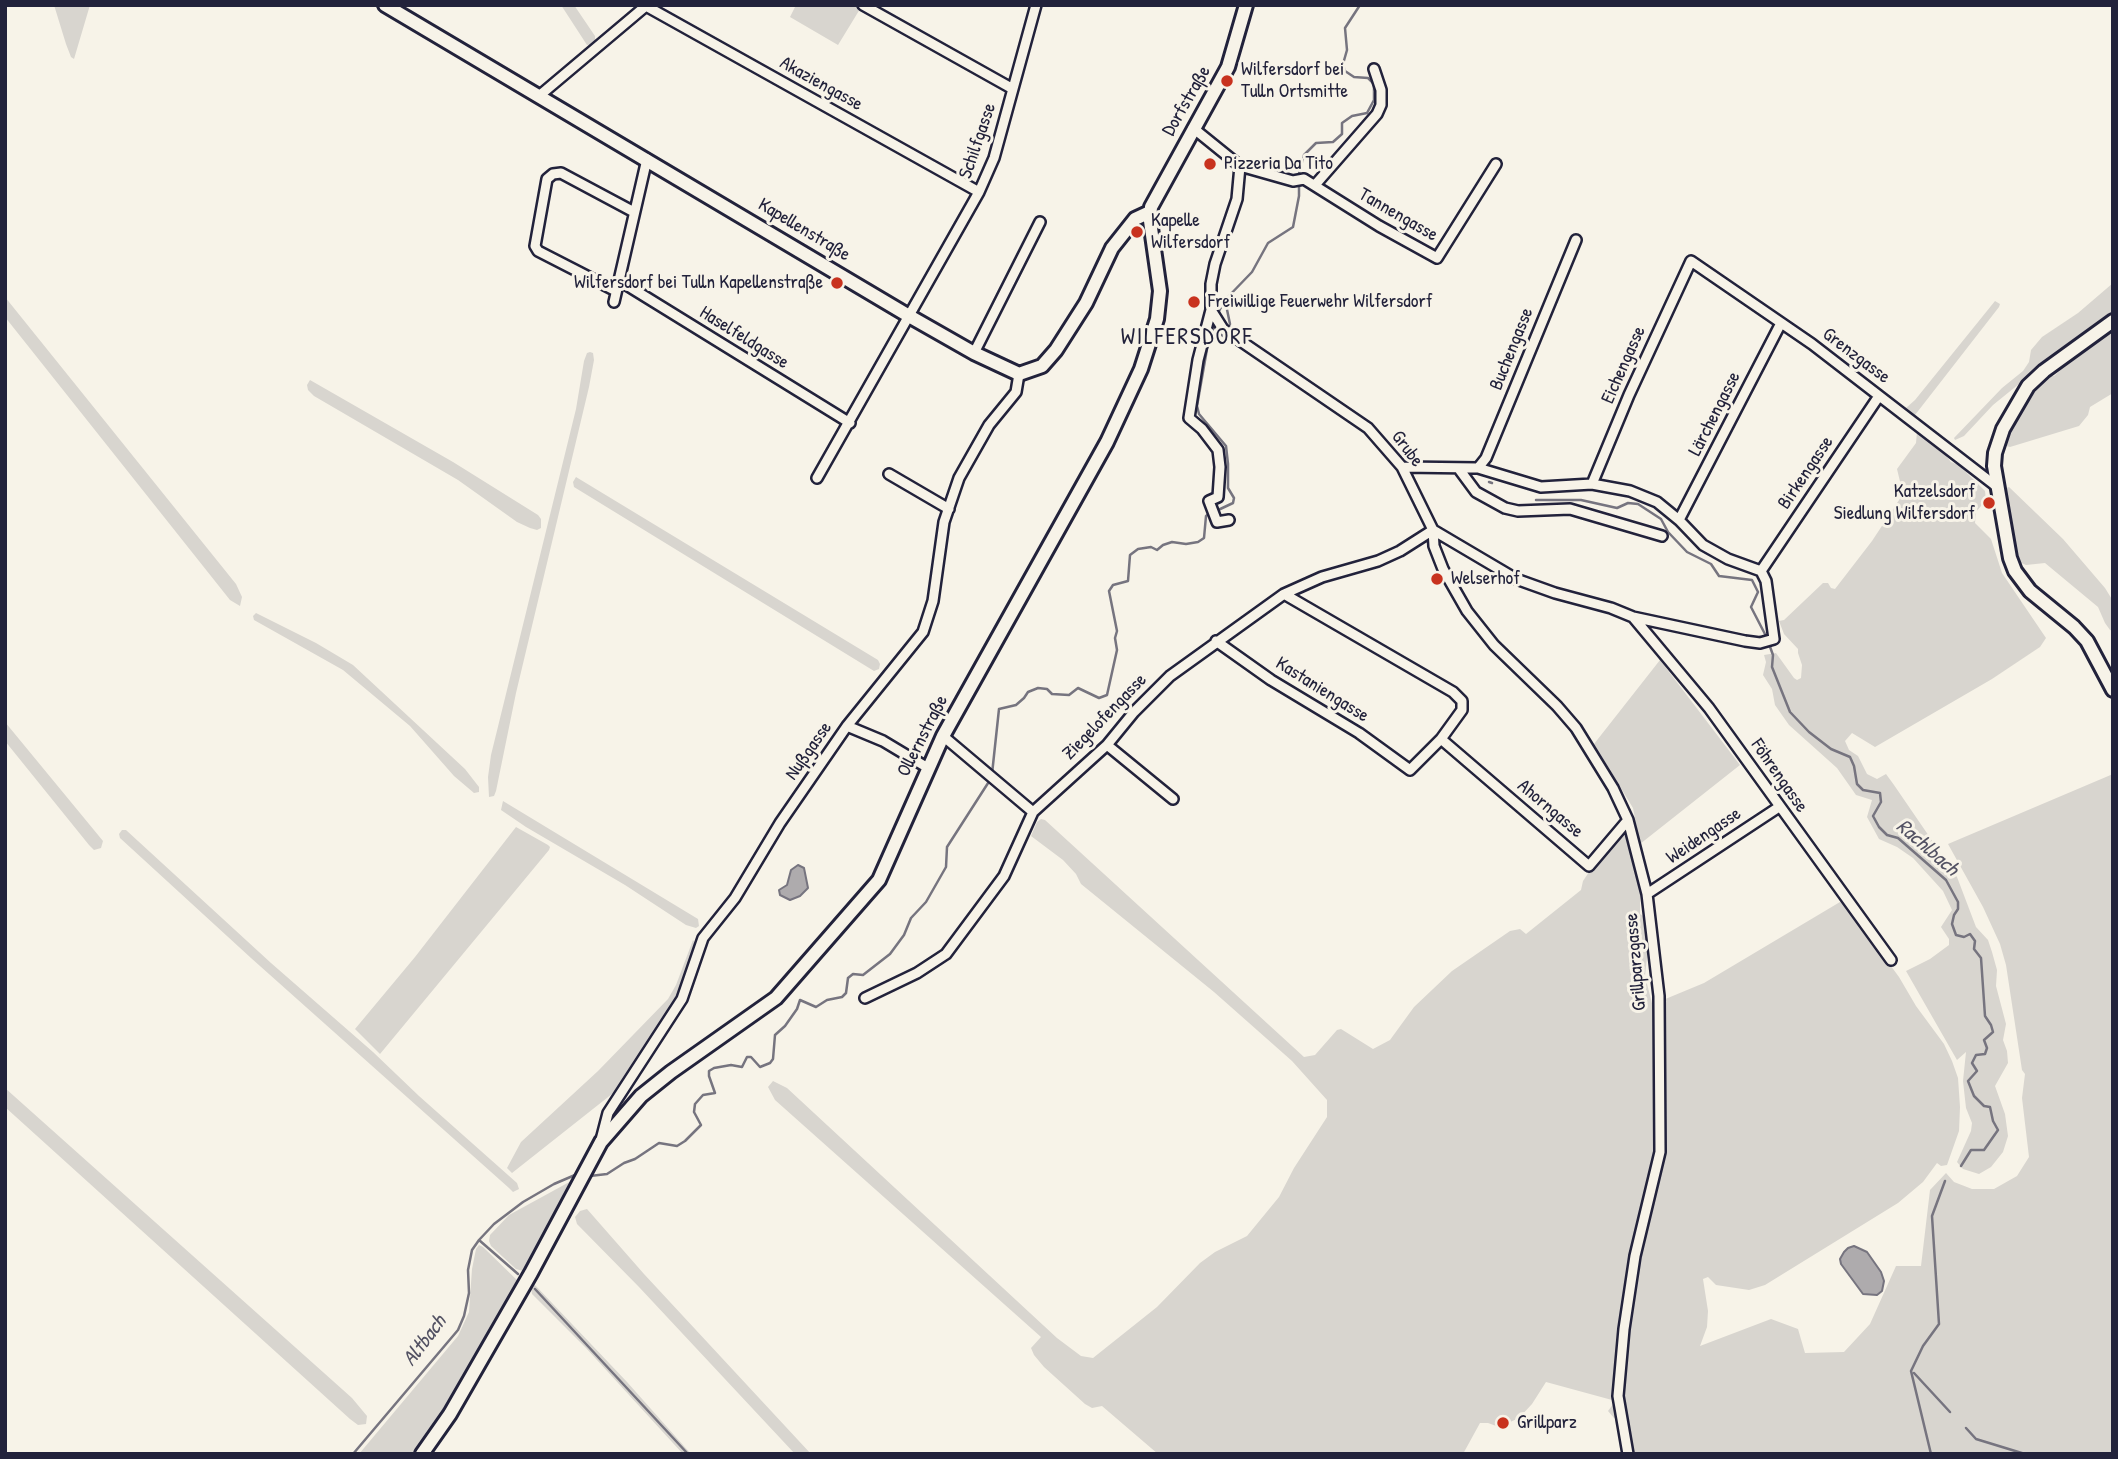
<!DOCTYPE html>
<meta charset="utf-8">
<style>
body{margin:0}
#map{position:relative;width:2118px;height:1459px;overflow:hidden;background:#f7f3e8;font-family:"Patrick Hand",sans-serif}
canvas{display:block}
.frame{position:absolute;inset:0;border:7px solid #22223b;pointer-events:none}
</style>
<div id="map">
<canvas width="2118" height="1459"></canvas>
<div class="frame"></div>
</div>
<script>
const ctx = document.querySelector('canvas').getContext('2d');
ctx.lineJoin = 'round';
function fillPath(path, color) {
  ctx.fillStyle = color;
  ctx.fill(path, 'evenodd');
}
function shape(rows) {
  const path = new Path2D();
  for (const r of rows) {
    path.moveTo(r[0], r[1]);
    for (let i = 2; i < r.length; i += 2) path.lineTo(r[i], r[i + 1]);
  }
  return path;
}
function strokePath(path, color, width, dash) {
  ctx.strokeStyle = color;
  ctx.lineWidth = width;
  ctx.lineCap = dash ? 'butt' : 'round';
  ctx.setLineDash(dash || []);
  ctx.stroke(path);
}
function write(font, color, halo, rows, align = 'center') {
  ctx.font = font + ' "Patrick Hand",sans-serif';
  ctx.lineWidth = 6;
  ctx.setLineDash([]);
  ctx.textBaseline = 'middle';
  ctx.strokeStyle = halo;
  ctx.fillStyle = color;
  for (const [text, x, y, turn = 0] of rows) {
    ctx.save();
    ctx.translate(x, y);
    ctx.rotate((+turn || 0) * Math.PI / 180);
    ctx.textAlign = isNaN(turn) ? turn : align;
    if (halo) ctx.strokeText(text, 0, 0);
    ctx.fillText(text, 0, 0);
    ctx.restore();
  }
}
const green = shape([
 [54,5,90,5,74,59,71,57,66,44],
 [561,5,574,5,595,36,595,42,593,44,587,45],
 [796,5,853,5,860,9,838,45,790,17],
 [2113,283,2113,315,2056,354,1993,405,1964,436,1955,440,1954,438,2002,388,2023,371,2029,362,2031,350,2042,337,2078,313],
 [5,297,236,584,242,597,240,606,230,600,5,317],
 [1995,301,2000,304,1999,307,1915,415,1909,413,1906,408,1915,400],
 [2113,329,2113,393,2090,407,2088,415,2079,426,2010,447,2003,445,2016,411,2032,390,2047,376,2054,376,2080,352],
 [590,352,593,353,594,360,589,387,516,693,496,791,494,796,489,797,488,777,491,755,576,409,584,361,587,353],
 [310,380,453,462,538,515,541,519,541,528,537,530,530,528,517,522,458,480,314,396,308,390,307,385],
 [1917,432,1939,447,1951,462,1959,465,1985,491,1986,500,1976,512,1975,523,1991,539,2002,573,2046,638,2040,647,1992,679,1875,747,1852,733,1845,741,1849,750,1858,756,1867,774,1877,779,1886,774,1894,785,1957,877,1976,927,1988,940,1992,952,1997,970,1996,986,2006,1024,2003,1040,2007,1051,2008,1063,1995,1086,2005,1114,2008,1136,2003,1152,1991,1167,1979,1174,1963,1169,1957,1162,1971,1131,1972,1123,1966,1108,1963,1081,1966,1052,1957,1060,1906,971,1930,959,1949,945,1949,939,1941,927,1952,910,1943,891,1913,858,1897,847,1879,839,1867,817,1872,800,1856,795,1837,768,1789,725,1775,705,1772,689,1763,675,1766,662,1764,655,1776,653,1794,678,1797,680,1801,678,1802,665,1798,653,1798,649,1784,634,1779,621,1784,620,1823,583,1828,583,1831,588,1835,589,1872,541,1903,494,1897,469,1916,443],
 [576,477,878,660,880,664,879,669,874,671,574,487,573,482],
 [2009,487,2063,539,2105,588,2113,601,2113,631,2110,630,2105,623,2098,607,2045,563,2026,565,2019,562,2004,497,2004,489],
 [256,613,316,643,353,665,465,769,479,787,479,792,474,793,454,776,410,726,343,670,254,620,253,616],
 [1660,660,1740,765,1640,844,1633,808,1594,744],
 [5,722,103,841,101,848,94,850,89,845,5,741],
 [2113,774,2113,1454,1625,1454,1617,1417,1614,1418,1608,1411,1614,1403,1612,1400,1546,1382,1532,1404,1519,1418,1499,1427,1488,1423,1480,1423,1463,1454,1158,1454,1102,1406,1092,1408,1085,1404,1044,1367,1034,1355,1031,1348,1041,1337,775,1100,768,1087,773,1081,787,1088,1057,1338,1081,1356,1093,1358,1157,1307,1200,1263,1215,1252,1247,1236,1279,1197,1294,1168,1327,1117,1327,1100,1292,1061,1214,992,1081,884,1076,874,1063,860,1031,836,1037,822,1041,819,1045,820,1304,1057,1315,1055,1337,1030,1341,1029,1373,1049,1390,1040,1414,1007,1452,971,1510,931,1520,929,1526,934,1581,890,1583,881,1591,869,1623,834,1626,837,1640,891,1640,914,1643,916,1648,948,1645,976,1655,1015,1665,1016,1663,1000,1704,983,1840,902,1846,905,1899,977,1916,1006,1944,1044,1952,1061,1958,1078,1960,1107,1959,1131,1947,1165,1941,1166,1937,1163,1923,1182,1898,1203,1765,1285,1749,1290,1716,1285,1708,1277,1703,1279,1708,1311,1707,1327,1700,1346,1771,1319,1798,1329,1805,1353,1844,1352,1870,1324,1896,1266,1921,1266,1930,1190,1946,1173,1954,1182,1972,1189,1994,1189,2017,1176,2029,1157,2022,1098,2025,1074,2022,1070,2006,965,2000,944,1983,907,1948,844],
 [503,801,698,919,699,926,696,928,686,925,625,885,526,827,501,810],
 [516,827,548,845,550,847,549,850,380,1054,355,1029,415,957],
 [122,830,126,830,271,963,373,1052,419,1096,517,1183,519,1189,513,1192,509,1188,251,958,120,838,119,834],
 [693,940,696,945,689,971,676,1003,617,1090,512,1173,507,1168,521,1142,598,1071,668,999,676,985],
 [5,1088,352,1398,367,1416,366,1424,358,1425,350,1419,5,1107],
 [573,1180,568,1193,526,1268,523,1271,516,1269,491,1246,489,1241,490,1235,509,1215],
 [587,1209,644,1274,811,1454,795,1454,639,1287,577,1224,575,1217,580,1211],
 [479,1245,483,1247,519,1282,452,1400,419,1454,359,1454,458,1336,469,1312,472,1269,476,1249],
 [534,1284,627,1382,691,1454,683,1454,586,1348,532,1294,531,1288]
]);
const water = shape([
 [798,865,804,868,808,888,800,896,790,900,780,895,779,890,787,885,791,870,798,865],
 [1854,1246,1867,1252,1881,1272,1884,1281,1882,1291,1877,1295,1863,1294,1841,1264,1840,1259,1844,1252,1848,1248,1854,1246]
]);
const stream = shape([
 [1298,177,1304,155,1316,143,1333,142,1342,134,1342,123,1352,116,1367,113,1374,100,1374,84,1368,78,1354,77,1345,71,1343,64,1347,50,1345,28,1360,5],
 [1225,300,1230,324],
 [1218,313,1225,300,1252,272,1268,243,1293,227,1299,196,1299,183],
 [1215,323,1207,349,1197,406,1199,414,1226,446,1228,464,1228,488,1234,498,1233,503,1216,511],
 [1489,482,1492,483],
 [1536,500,1581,500,1617,508,1628,503,1638,504,1661,519,1668,532,1687,552,1711,564,1719,576,1752,580,1758,592,1751,607,1767,638],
 [1769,644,1773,655,1772,667,1790,712,1809,732,1831,749,1850,757,1854,766,1857,784,1863,790,1880,793,1881,802,1873,816,1879,827,1887,835,1898,838,1946,880,1958,902,1958,909,1954,915,1952,924,1956,935,1964,937,1970,934,1975,941,1974,949,1981,958,1985,1016,1991,1025,1993,1032,1984,1040,1987,1048,1985,1054,1976,1055,1972,1063,1977,1071,1968,1081,1974,1096,1984,1106,1990,1107,1993,1121,1998,1130,1984,1150,1971,1150,1961,1166],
 [992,774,999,709,1016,705,1024,698,1028,692,1038,688,1047,689,1052,694,1069,695,1078,688,1099,698,1107,695,1117,650,1115,638,1117,631,1109,591,1113,585,1128,581,1130,555,1138,549,1151,547,1157,550,1163,545,1172,542,1186,544,1198,542,1204,538,1206,516,1210,513],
 [590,1176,607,1174,624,1163,635,1159,659,1143,677,1146,685,1141,701,1125,694,1112,695,1104,703,1095,715,1093,709,1076,709,1071,714,1068,731,1065,742,1067,747,1057,751,1057,760,1067,770,1063,773,1059,775,1035,785,1026,797,1009,800,1000,816,1007,827,1000,842,997,846,993,848,978,853,974,863,975,890,954,904,935,911,918,926,902,946,867,947,847,990,780],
 [479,1240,518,1274],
 [535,1289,688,1454],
 [1914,1373,1950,1412],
 [1966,1428,1976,1439,2025,1454],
 [353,1454,458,1330,464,1316,469,1293,468,1270,472,1250,479,1240,494,1224,523,1202,554,1184,575,1175,580,1175],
 [1931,1454,1911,1371,1923,1346,1939,1324,1932,1216,1945,1181]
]);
const street = shape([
 [863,5,1013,89],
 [646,6,979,192],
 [539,96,647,5],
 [1193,128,1240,166,1237,199,1215,264,1211,284,1211,310,1223,329,1368,428,1402,467,1433,530,1516,579,1555,593,1611,608,1633,617,1745,641,1760,643,1774,639,1766,581,1761,571,1728,559,1703,545,1679,520,1657,502,1630,491,1592,484,1541,487,1478,468,1402,467],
 [1240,166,1293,181,1304,179,1379,226,1437,258,1496,164],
 [1315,185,1377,114,1381,105,1381,90,1374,69],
 [620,281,850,423],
 [616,291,538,251,535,246,547,179,553,174,561,173,634,212],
 [614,302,647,159],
 [1211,310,1198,360,1189,418,1202,429,1218,450,1220,467,1218,497,1209,501,1217,522,1229,520],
 [974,353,1040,222],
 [1478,468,1486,458,1576,240],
 [1459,469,1476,492,1505,508,1518,511,1570,509,1662,536],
 [889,474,949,509],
 [817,478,979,192,994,158,1036,5],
 [1592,484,1629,395,1691,261,1812,344,1996,486],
 [1679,520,1781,323],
 [1433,530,1434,546,1443,569,1467,611,1494,645,1557,706,1576,728,1613,788,1628,820,1647,894,1659,996,1660,1152,1635,1256,1624,1329,1618,1396,1628,1454],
 [1761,571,1879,396],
 [1633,617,1709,708,1891,960],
 [1216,641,1271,680,1359,733,1410,770,1441,739,1462,710,1462,701,1453,692,1284,594],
 [847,726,883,741,928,768],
 [943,736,1033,812],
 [1441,739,1589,866,1628,820],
 [1107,745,1173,799],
 [1647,894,1779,807],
 [865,998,917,973,946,954,1004,876,1033,812,1107,745,1134,712,1170,676,1284,594,1322,577,1378,561,1400,551,1433,530],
 [601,1140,608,1113,682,999,703,938,735,898,780,823,847,726,923,632,933,601,944,522,959,478,989,425,1016,392,1019,374]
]);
const secondary = shape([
 [385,5,909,316,974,353,1019,374,1042,366,1056,350,1086,303,1112,248,1135,219,1150,212],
 [2113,321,2044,371,2028,386,2003,429,1995,453,1994,466,2010,558,2015,571,2030,591,2074,627,2087,641,2113,690],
 [422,1454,450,1414,531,1273,601,1142,641,1096,671,1072,776,998,879,880,943,736,1107,442,1141,369,1157,319,1160,291,1150,221,1151,207,1228,67,1246,5]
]);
const markers = [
 [1227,81,7,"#c8321e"],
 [1210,164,7,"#c8321e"],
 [1137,232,7,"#c8321e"],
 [837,283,7,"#c8321e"],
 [1194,302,7,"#c8321e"],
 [1989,503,7,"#c8321e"],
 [1437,579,7,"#c8321e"],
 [1503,1423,7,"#c8321e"]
];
const poiNames = [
 ["Wilfersdorf bei",1241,70],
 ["Tulln Ortsmitte",1241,92],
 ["Pizzeria Da Tito",1224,164],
 ["Kapelle",1151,221],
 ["Wilfersdorf",1151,243],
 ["Wilfersdorf bei Tulln Kapellenstraße",823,283,"right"],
 ["Freiwillige Feuerwehr Wilfersdorf",1208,302],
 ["Katzelsdorf",1975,492,"right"],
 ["Siedlung Wilfersdorf",1975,514,"right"],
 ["Welserhof",1451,579],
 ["Grillparz",1517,1423]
];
const streetNames = [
 ["Akaziengasse",821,84,29],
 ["Dorfstraße",1187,101,-60],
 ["Schilfgasse",978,141,-71],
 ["Tannengasse",1398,215,30],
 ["Kapellenstraße",804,230,31],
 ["Haselfeldgasse",744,338,32],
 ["Buchengasse",1512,349,-68],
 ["Grenzgasse",1856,356,37],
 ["Eichengasse",1624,365,-66],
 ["Lärchengasse",1715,414,-63],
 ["Grube",1407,449,53],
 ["Birkengasse",1806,473,-56],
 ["Kastaniengasse",1322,690,32],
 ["Ziegelofengasse",1105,717,-46],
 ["Ollernstraße",923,736,-63],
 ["Nußgasse",809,751,-55],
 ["Föhrengasse",1779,776,55],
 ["Ahorngasse",1550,809,40],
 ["Weidengasse",1704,836,-34],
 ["Grillparzgasse",1636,962,-95]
];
const waterNames = [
 ["Rachlbach",1927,848,41],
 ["Altbach",425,1341,-53]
];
const quarterNames = [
 ["WILFERSDORF",1187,338]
];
fillPath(green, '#d8d5cf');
fillPath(water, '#aeabad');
strokePath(water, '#76747f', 2);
strokePath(stream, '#76747f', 2.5);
strokePath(street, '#22223b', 14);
strokePath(secondary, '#22223b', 18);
strokePath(street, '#f7f3e8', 9);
strokePath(secondary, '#f7f3e8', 12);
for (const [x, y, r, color] of markers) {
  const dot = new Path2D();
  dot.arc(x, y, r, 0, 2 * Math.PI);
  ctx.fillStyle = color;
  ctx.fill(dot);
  strokePath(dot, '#f7f3e8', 2.5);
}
write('19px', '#22223b', '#f7f3e8', poiNames, 'left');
write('19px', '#22223b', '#f7f3e8', streetNames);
write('italic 21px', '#535263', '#f7f3e8', waterNames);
ctx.letterSpacing = '2px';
write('23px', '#22223b', '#f7f3e8', quarterNames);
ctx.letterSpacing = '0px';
</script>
